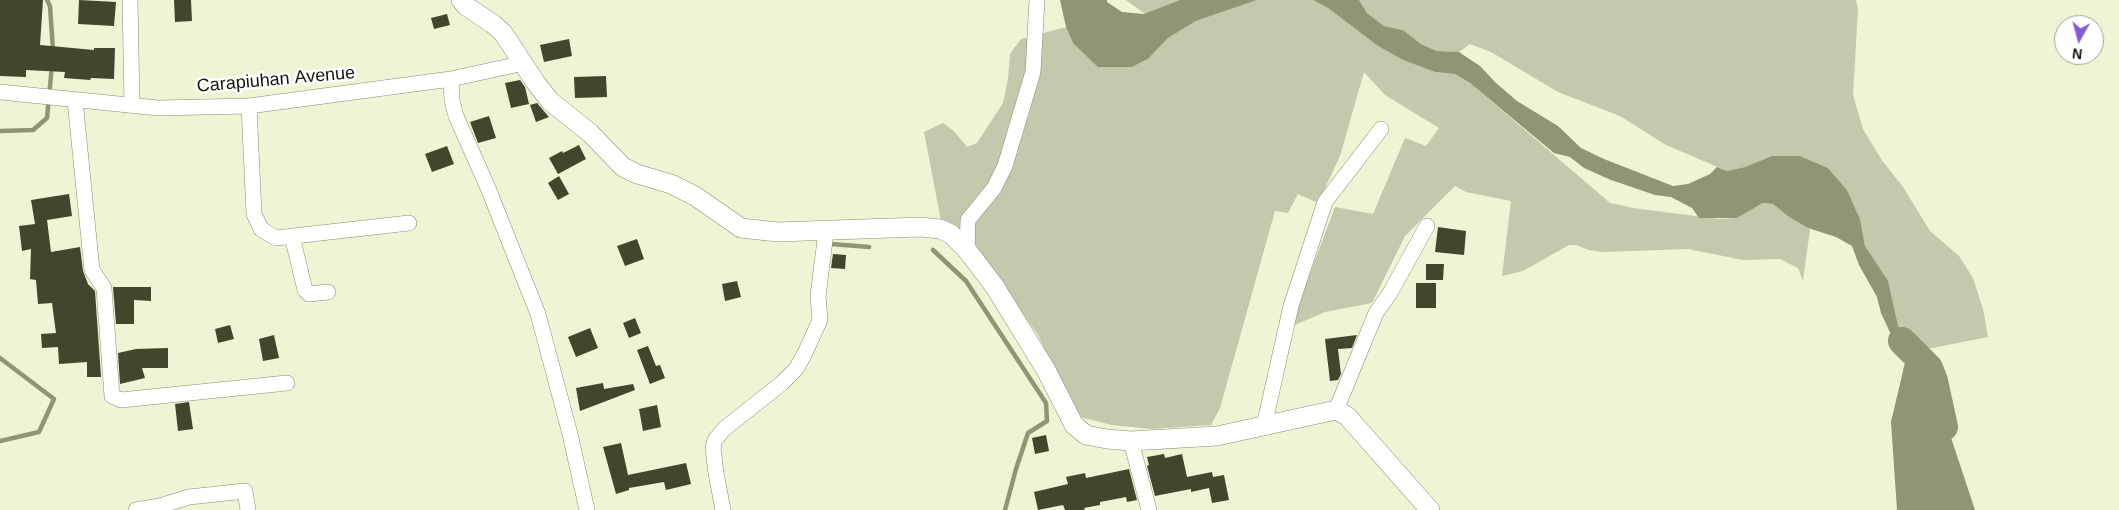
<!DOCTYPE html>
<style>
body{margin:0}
#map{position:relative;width:2119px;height:510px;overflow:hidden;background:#eff4d5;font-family:Arial,sans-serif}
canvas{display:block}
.north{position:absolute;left:2054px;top:15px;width:50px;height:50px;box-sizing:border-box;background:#fff;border:1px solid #a1a29d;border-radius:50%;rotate:187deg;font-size:14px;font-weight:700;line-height:20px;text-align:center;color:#15160b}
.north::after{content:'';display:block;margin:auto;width:18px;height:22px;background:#835dd8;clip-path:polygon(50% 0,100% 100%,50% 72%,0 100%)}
</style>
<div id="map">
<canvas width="2119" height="510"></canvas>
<div class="north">N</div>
</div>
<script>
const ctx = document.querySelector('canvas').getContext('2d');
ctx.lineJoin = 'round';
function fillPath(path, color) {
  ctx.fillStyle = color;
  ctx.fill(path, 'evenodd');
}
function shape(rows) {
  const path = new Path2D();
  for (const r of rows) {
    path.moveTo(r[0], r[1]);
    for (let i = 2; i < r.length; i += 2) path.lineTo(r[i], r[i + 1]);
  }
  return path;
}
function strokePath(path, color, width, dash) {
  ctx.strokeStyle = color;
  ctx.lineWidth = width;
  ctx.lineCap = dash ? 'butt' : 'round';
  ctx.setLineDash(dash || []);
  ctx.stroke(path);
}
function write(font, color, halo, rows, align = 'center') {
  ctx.font = font + ' Arial,sans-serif';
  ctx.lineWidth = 5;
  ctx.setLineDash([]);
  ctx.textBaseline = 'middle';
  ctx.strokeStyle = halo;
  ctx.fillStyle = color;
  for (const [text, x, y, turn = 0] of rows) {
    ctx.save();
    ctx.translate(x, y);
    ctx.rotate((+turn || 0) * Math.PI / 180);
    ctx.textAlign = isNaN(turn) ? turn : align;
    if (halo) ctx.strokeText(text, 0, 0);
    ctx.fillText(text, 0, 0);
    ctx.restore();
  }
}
const green = shape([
 [1126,0,1180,0,1145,14],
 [1257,0,1313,0,1328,8,1378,46,1403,60,1435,72,1455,74,1470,83,1610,203,1633,208,1719,219,1737,218,1763,203,1773,204,1789,217,1810,229,1803,281,1798,268,1780,259,1743,260,1688,249,1602,252,1589,250,1576,245,1569,245,1523,271,1502,276,1511,201,1466,192,1455,186,1405,236,1372,303,1325,312,1290,327,1335,207,1373,214,1405,138,1426,146,1439,128,1385,95,1364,72,1340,156,1318,203,1298,194,1288,213,1275,211,1220,408,1211,425,1151,429,1112,425,1080,417,1062,386,1038,335,974,244,941,221,924,132,943,123,954,131,967,147,977,143,1003,103,1008,79,1010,54,1021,39,1066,27,1073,43,1149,58,1168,38,1196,21],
 [1359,0,1856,0,1858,9,1853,95,1863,129,1881,159,1903,187,1930,231,1959,256,1973,278,1983,309,1988,337,1922,350,1908,337,1898,326,1874,261,1865,246,1860,219,1847,190,1828,168,1800,156,1772,156,1745,167,1727,171,1666,145,1620,116,1558,92,1491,52,1470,44,1459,52,1437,51,1421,44,1403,30,1384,26,1367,13]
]);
const water = shape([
 [1060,0,1107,0,1107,2,1122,12,1144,14,1180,0,1257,0,1196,21,1168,38,1149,58,1132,67,1098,67,1073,43,1066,27],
 [1313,0,1359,0,1367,13,1384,26,1403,30,1421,44,1437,51,1459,52,1480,66,1496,83,1517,101,1558,126,1581,148,1604,159,1673,186,1688,184,1710,174,1717,167,1727,171,1745,167,1772,156,1800,156,1828,168,1847,190,1860,219,1865,246,1888,281,1898,326,1922,350,1975,510,1897,510,1891,422,1907,354,1895,343,1881,313,1877,297,1859,265,1852,246,1836,237,1808,228,1789,217,1773,204,1763,203,1737,218,1699,218,1692,208,1671,197,1655,195,1611,180,1584,168,1570,157,1554,153,1470,83,1455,74,1435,72,1403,60,1378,46,1328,8]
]);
const stream = shape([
 [47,0,50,6,53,50],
 [0,131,33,130,47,118,52,65],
 [831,244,869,247],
 [933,250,966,281,1046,403,1047,421,1028,433,1016,469,1005,510],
 [0,358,54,399,39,432,0,441]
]);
const river = shape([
 [1902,341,1929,368,1934,381,1944,427]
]);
const building = shape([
 [0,0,43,0,40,45,94,50,94,48,115,48,114,79,91,78,90,80,64,78,65,72,26,70,26,77,0,76],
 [79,0,116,2,114,26,78,24],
 [174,0,191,0,192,21,175,22],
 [447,14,450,25,434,29,431,18],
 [569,39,572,56,544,62,540,45],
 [606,76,607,97,575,98,574,77],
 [520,80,525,87,529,104,511,108,505,83],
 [537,103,549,117,536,122,530,105],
 [489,116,496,138,478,143,470,122],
 [579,145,586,159,558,174,549,158,562,151,563,153],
 [447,146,454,164,432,172,425,154],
 [559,176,569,194,558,200,548,183],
 [69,194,72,216,47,220,51,252,80,247,83,271,88,284,95,291,101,377,87,377,87,362,59,364,58,347,42,348,41,334,56,333,52,303,38,304,36,280,30,279,31,249,22,251,19,226,35,224,31,200],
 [1438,227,1466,231,1464,255,1435,252],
 [637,239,644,259,625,266,617,246],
 [833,254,846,255,845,269,831,268],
 [1426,264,1444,264,1443,280,1426,280],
 [737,281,741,297,725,301,722,284],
 [1416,283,1436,283,1436,308,1416,308],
 [113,287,151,287,151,301,134,300,134,324,116,324],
 [635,318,641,333,629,338,623,323],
 [230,325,234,339,218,343,215,329],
 [590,328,598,348,576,357,568,337],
 [274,335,279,358,263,361,259,339],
 [1357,335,1352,348,1338,349,1341,374,1338,380,1330,381,1325,339],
 [648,346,656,366,660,365,665,378,650,384,637,350],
 [168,348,168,368,142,368,145,378,120,384,118,353,136,349],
 [603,383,604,389,633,384,635,390,580,411,576,388],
 [189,402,193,429,178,431,175,404],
 [657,405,661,427,643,431,639,409],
 [1046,435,1049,451,1035,454,1032,438],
 [621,443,628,475,686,463,691,484,666,490,664,482,629,488,629,490,616,494,603,447],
 [1164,454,1165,458,1182,454,1187,477,1212,472,1213,477,1224,475,1229,500,1212,503,1209,488,1191,492,1191,489,1155,496,1147,466,1149,465,1147,457],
 [1129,469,1137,500,1127,502,1126,497,1100,502,1100,505,1084,508,1085,510,1065,510,1063,505,1038,510,1034,492,1068,484,1066,477,1085,473,1086,478]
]);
const minor = shape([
 [130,0,132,105],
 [451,79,452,101,456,116,488,188,538,314,570,434,587,510],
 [0,92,158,108,249,106,451,79,524,63],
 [75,100,92,270,104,288,112,396,121,400,287,383],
 [249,106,254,214,261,229,276,238,409,223],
 [292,236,305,290,309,294,328,292],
 [967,250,968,220,994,188,1005,166,1033,72,1037,0],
 [1336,410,1376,313,1390,293,1427,226],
 [1264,426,1291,306,1325,202,1381,129],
 [1131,441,1149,510],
 [136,510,160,506,189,497,245,491,248,510],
 [723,510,716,473,713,448,715,440,724,429,782,383,796,369,805,353,820,320,818,296,826,232]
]);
const tertiary = shape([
 [461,0,466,6,493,24,503,33,536,83,550,101,590,133,623,167,637,174,671,184,695,196,741,228,777,232,920,227,940,229,951,234,967,250,995,287,1046,370,1074,425,1086,435,1107,439,1131,441,1217,436,1336,410,1347,416,1430,510]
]);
const streetNames = [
 ["Carapiuhan Avenue",276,80,-5]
];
fillPath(green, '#c4c8ac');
fillPath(water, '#919573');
strokePath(stream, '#919573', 4.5);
strokePath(river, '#919573', 28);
fillPath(building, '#43462c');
strokePath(minor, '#898d70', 16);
strokePath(tertiary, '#898d70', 20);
strokePath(minor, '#fff', 15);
strokePath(tertiary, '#fff', 19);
write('18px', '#15160b', '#fff', streetNames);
</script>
